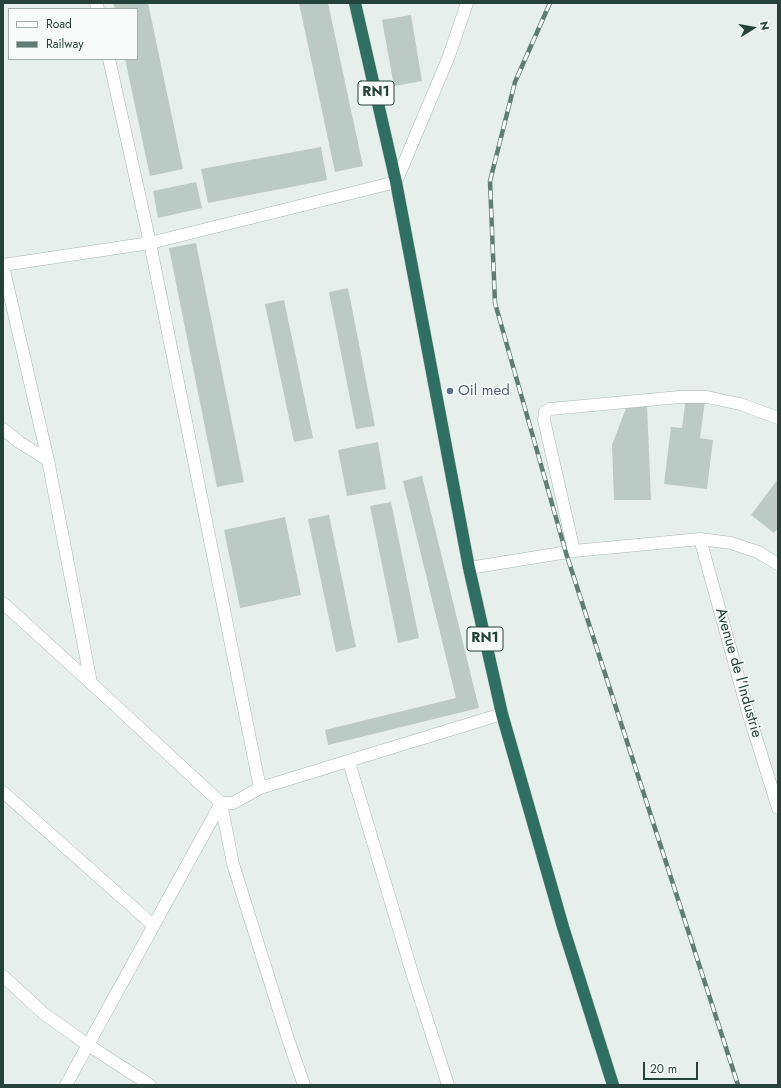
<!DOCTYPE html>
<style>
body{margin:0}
#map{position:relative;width:781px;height:1088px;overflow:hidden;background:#e6efeb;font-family:Jost,sans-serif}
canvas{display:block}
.frame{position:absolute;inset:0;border:4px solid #24423a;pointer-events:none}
.legend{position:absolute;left:8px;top:8px;width:130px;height:52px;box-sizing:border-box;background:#f7fbf9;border:1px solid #a3b1ad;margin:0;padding:5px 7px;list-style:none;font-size:12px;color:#24423a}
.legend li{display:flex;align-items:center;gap:8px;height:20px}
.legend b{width:20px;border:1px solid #a3b1ad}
.north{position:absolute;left:733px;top:8px;width:40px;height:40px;-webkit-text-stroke:3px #f7fbf9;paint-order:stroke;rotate:79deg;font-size:11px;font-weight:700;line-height:16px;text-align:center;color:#24423a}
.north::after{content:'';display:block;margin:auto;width:14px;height:18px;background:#24423a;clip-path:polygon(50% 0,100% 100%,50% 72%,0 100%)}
.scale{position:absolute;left:643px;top:1062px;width:55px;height:18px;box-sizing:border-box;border:2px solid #24423a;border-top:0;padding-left:5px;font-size:12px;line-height:14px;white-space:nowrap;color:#24423a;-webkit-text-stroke:3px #f7fbf9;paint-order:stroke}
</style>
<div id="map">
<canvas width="781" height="1088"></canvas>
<div class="frame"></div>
<ul class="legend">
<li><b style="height:5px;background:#fff"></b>Road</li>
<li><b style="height:5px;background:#5f7d75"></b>Railway</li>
</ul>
<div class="north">N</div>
<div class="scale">20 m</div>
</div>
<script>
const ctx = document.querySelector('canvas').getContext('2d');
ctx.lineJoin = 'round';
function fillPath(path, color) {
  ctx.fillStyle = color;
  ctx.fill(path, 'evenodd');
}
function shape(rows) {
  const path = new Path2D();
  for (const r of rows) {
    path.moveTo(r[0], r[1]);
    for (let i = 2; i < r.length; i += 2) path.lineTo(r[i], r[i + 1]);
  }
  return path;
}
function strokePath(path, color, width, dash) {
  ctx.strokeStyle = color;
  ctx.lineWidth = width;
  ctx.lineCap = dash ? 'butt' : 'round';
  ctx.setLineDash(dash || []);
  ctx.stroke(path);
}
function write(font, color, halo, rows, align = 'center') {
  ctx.font = font + ' Jost,sans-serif';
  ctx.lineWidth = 3;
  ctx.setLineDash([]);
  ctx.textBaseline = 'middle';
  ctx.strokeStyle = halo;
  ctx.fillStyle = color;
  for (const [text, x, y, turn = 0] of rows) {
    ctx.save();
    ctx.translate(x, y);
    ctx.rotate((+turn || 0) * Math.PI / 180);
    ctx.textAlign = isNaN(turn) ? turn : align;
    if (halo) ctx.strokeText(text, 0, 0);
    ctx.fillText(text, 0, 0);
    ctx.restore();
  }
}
const building = shape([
 [113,3,148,3,183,169,150,176,125,59,137,59,137,9,115,9],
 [299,3,328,3,363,166,335,172],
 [411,15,422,81,394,86,382,20],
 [321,147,327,180,208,203,201,169],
 [196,182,202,208,158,218,153,191],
 [196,243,244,482,217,487,169,248],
 [348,288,375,426,356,429,329,292],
 [284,300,313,438,294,442,265,304],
 [686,397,705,400,700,438,713,440,707,489,664,484,671,427,682,428],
 [628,403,647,405,651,500,614,500,612,445],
 [378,442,386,489,347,496,338,450],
 [422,476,479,708,328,745,325,730,456,698,403,481],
 [778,479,778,528,774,533,751,515],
 [391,502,419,638,398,643,370,506],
 [329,515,356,647,336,652,308,519],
 [285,517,301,595,240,608,224,530]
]);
const minor = shape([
 [96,3,98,9],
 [109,59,150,243,260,788],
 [3,265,150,243,396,182,449,56,467,3],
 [3,266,48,460,91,683],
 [3,429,19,442,48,460],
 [700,539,748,712,778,808],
 [574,551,544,420,545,412,550,409,680,397,707,397,740,404,778,418],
 [469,568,574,551,700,539,731,543,758,552,778,564],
 [3,603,91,683,221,803,233,864,288,1039,304,1085],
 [349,762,413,976,448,1085],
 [3,792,153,925],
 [221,803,233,803,260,788,502,714],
 [3,976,43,1013,88,1045,150,1085],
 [66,1085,221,803]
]);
const highway = shape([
 [355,3,396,182,469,568,502,714,563,927,613,1085]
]);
const rail = shape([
 [550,3,515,82,490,181,495,303,566,553,738,1085]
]);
const markers = [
 [450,391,4,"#5c6f8a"]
];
const shields = [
 [376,93,36],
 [485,639,36]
];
const shieldNames = [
 ["RN1",376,93],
 ["RN1",485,639]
];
const serviceNames = [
 ["Oil med",458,391]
];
const streetNames = [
 ["Avenue de l'Industrie",738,673,74]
];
fillPath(building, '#bbcac4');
strokePath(minor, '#a8b8b2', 13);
strokePath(highway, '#c2cac8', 13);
strokePath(minor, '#fff', 12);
strokePath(highway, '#2f6f62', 12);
strokePath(rail, '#5f7d75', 4.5);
strokePath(rail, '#f7fbf9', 3, [9]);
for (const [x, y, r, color] of markers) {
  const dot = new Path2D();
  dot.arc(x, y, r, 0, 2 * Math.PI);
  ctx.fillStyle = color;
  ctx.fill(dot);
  strokePath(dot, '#f7fbf9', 1.5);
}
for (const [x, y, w] of shields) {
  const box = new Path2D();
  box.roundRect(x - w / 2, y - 12, w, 24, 3);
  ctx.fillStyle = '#f7fbf9';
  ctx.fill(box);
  strokePath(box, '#24423a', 1);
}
write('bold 14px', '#24423a', null, shieldNames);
write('15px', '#4e5e75', '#f7fbf9', serviceNames, 'left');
write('15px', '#24423a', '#f7fbf9', streetNames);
</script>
